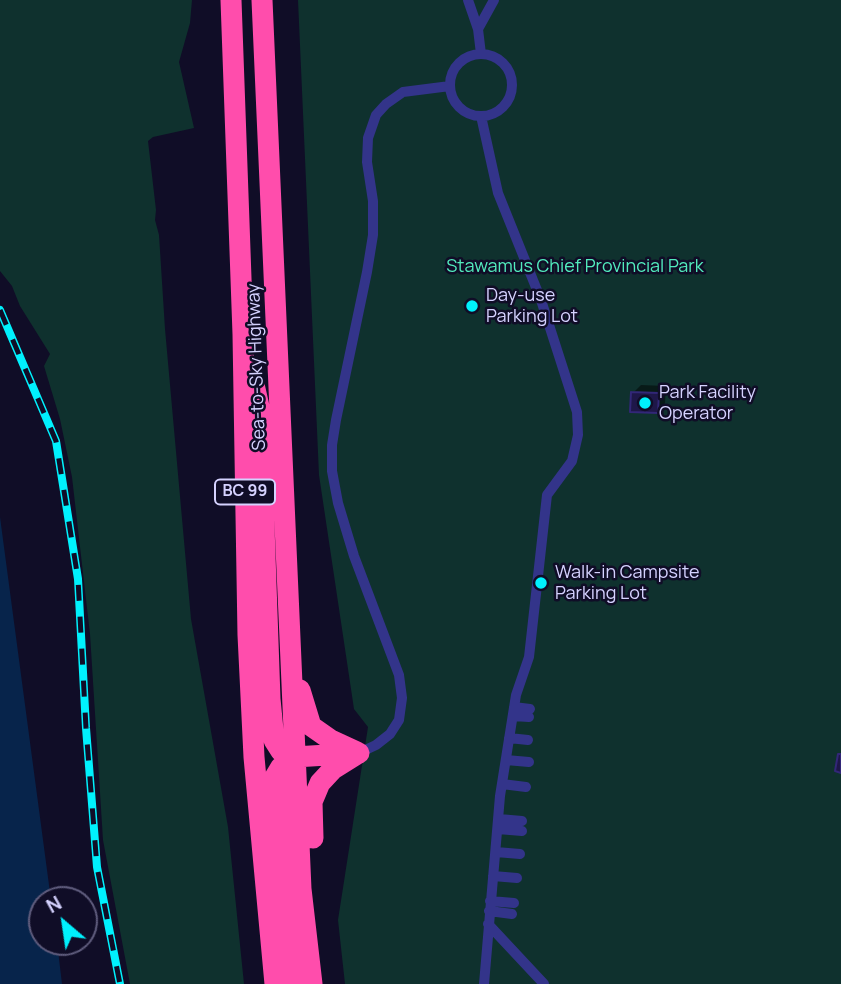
<!DOCTYPE html>
<style>
body{margin:0}
#map{position:relative;width:841px;height:984px;overflow:hidden;background:#100d27;font-family:Manrope,sans-serif}
canvas{display:block}
.north{position:absolute;left:28px;top:886px;width:70px;height:70px;box-sizing:border-box;background:#100d27;border:2px solid #5f5c7d;border-radius:50%;rotate:331deg;font-size:19px;font-weight:700;line-height:28px;text-align:center;color:#d5d2ff}
.north::after{content:'';display:block;margin:auto;width:24px;height:32px;background:#00f1fd;clip-path:polygon(50% 0,100% 100%,50% 72%,0 100%)}
</style>
<div id="map">
<canvas width="841" height="984"></canvas>
<div class="north">N</div>
</div>
<script>
const ctx = document.querySelector('canvas').getContext('2d');
ctx.lineJoin = 'round';
function fillPath(path, color) {
  ctx.fillStyle = color;
  ctx.fill(path, 'evenodd');
}
function shape(rows) {
  const path = new Path2D();
  for (const r of rows) {
    if (r.length === 3) {
      path.moveTo(r[0] + r[2], r[1]);
      path.arc(r[0], r[1], r[2], 0, 2 * Math.PI);
      continue;
    }
    path.moveTo(r[0], r[1]);
    for (let i = 2; i < r.length; i += 2) path.lineTo(r[i], r[i + 1]);
  }
  return path;
}
function strokePath(path, color, width, dash) {
  ctx.strokeStyle = color;
  ctx.lineWidth = width;
  ctx.lineCap = dash ? 'butt' : 'round';
  ctx.setLineDash(dash || []);
  ctx.stroke(path);
}
function write(font, color, halo, rows, align = 'center') {
  ctx.font = font + ' Manrope,sans-serif';
  ctx.lineWidth = 5;
  ctx.setLineDash([]);
  ctx.textBaseline = 'middle';
  ctx.strokeStyle = halo;
  ctx.fillStyle = color;
  for (const [text, x, y, turn = 0] of rows) {
    ctx.save();
    ctx.translate(x, y);
    ctx.rotate((+turn || 0) * Math.PI / 180);
    ctx.textAlign = isNaN(turn) ? turn : align;
    if (halo) ctx.strokeText(text, 0, 0);
    ctx.fillText(text, 0, 0);
    ctx.restore();
  }
}
const green = shape([
 [0,0,192,0,190,23,179,62,194,128,153,137,148,141,156,210,155,220,159,235,165,329,191,619,228,827,244,984,130,984,103,840,90,634,72,477,60,419,44,366,50,354,20,306,12,286,0,271],
 [298,0,841,0,841,984,345,984,338,920,368,727,354,709,319,475]
]);
const water = shape([
 [0,517,51,900,42,900,42,942,57,942,62,984,0,984]
]);
const shadow = shape([
 [641,385,666,386,665,403,658,411,633,393]
]);
const building = shape([
 [631,392,659,393,658,413,630,412,631,392],
 [838,754,841,754,841,773,835,771,838,754]
]);
const lane = shape([
 [468,0,478,29,494,0],
 [478,29,481,54],
 [481,85,31],
 [481,116,498,193,541,300,577,412,578,435,572,461,547,495,529,657,516,695,500,796,484,984],
 [514,707,530,709],
 [513,716,529,717],
 [509,738,528,740],
 [359,753,376,745,390,734,399,720,402,698,399,675,354,556,338,503,332,471,332,445,336,420,367,272,373,235,373,201,367,162,368,138,376,115,386,104,403,92,450,86],
 [506,760,529,762],
 [502,784,526,787],
 [499,819,522,821],
 [498,829,522,831],
 [496,852,520,854],
 [493,876,517,878],
 [490,901,514,903],
 [489,911,512,914],
 [488,924,544,984]
]);
const highway = shape([
 [231,0,243,334,248,635,254,757,275,984],
 [262,0,301,889,312,984],
 [253,380,260,411,270,699,274,740,281,751,295,757,359,753],
 [300,690,311,726,331,740,357,752],
 [313,838,312,802,320,783,333,769,357,754],
 [292,984,283,900,275,777,281,767,295,757]
]);
const rail = shape([
 [0,310,56,441,78,579,86,728,97,867,120,984]
]);
const markers = [
 [472,306,7,"#00f1fd"],
 [645,403,7,"#00f1fd"],
 [541,583,7,"#00f1fd"]
];
const shields = [
 [245,492,60]
];
const shieldNames = [
 ["BC 99",245,492]
];
const parkNames = [
 ["Stawamus Chief Provincial Park",575,267]
];
const poiNames = [
 ["Day-use",486,296],
 ["Parking Lot",486,317],
 ["Park Facility",659,393],
 ["Operator",659,414],
 ["Walk-in Campsite",555,573],
 ["Parking Lot",555,594]
];
const streetNames = [
 ["Sea-to-Sky Highway",257,367,-92]
];
fillPath(green, '#0f312e');
fillPath(water, '#07244b');
fillPath(shadow, '#0007');
fillPath(building, '#1e1749');
strokePath(building, '#322778', 2);
strokePath(lane, '#33348a', 10);
strokePath(highway, '#ff4dac', 21);
strokePath(rail, '#00f1fd', 8);
strokePath(rail, '#100d27', 5, [16]);
for (const [x, y, r, color] of markers) {
  const dot = new Path2D();
  dot.arc(x, y, r, 0, 2 * Math.PI);
  ctx.fillStyle = color;
  ctx.fill(dot);
  strokePath(dot, '#100d27', 2.5);
}
for (const [x, y, w] of shields) {
  const box = new Path2D();
  box.roundRect(x - w / 2, y - 12.5, w, 25, 5);
  ctx.fillStyle = '#100d27';
  ctx.fill(box);
  strokePath(box, '#d5d2ff', 2);
}
write('bold 16px', '#d5d2ff', null, shieldNames);
write('18px', '#52ebbd', '#100d27', parkNames);
write('18px', '#d5d2ff', '#100d27', poiNames, 'left');
write('18px', '#d5d2ff', '#100d27', streetNames);
</script>
